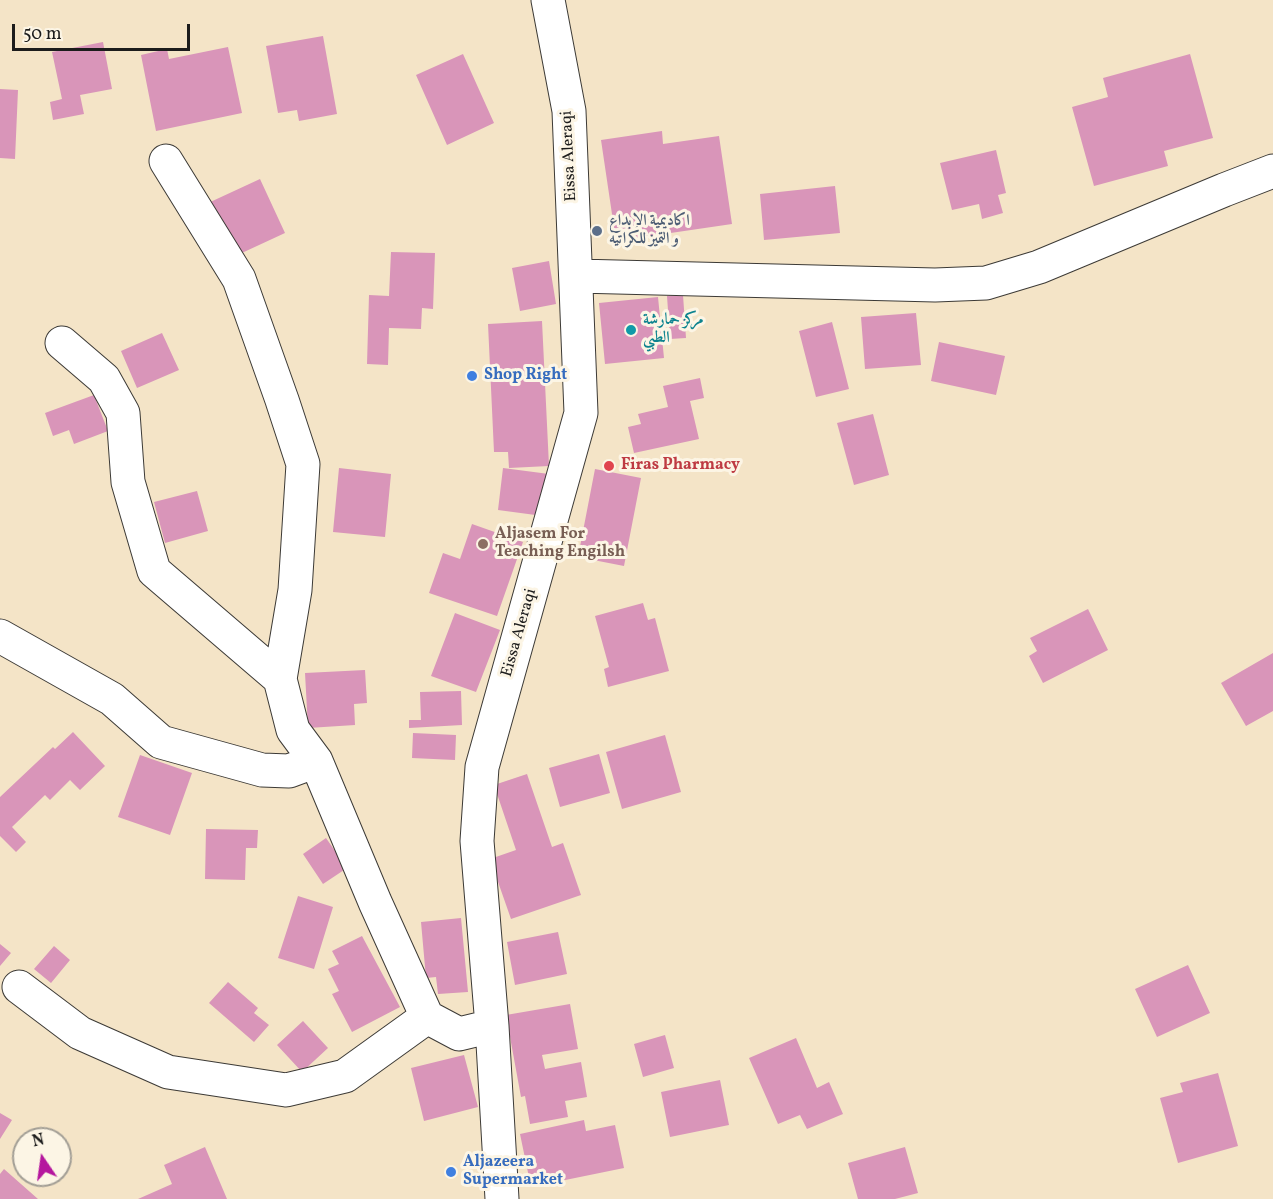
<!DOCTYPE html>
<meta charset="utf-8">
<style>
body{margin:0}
#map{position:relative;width:1273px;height:1199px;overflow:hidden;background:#f4e4c7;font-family:Vollkorn,serif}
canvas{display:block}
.north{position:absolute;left:12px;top:1127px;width:60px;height:60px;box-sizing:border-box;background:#fcf5e5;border:2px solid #a29e95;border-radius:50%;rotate:347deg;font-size:16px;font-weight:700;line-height:24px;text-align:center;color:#1c1c1c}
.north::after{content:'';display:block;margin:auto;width:21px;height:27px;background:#b5179e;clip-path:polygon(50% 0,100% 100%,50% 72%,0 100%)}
.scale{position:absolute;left:12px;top:24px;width:178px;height:27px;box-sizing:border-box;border:3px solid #1c1c1c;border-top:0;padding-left:8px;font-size:18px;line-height:21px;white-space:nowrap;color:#1c1c1c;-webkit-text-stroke:4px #fcf5e5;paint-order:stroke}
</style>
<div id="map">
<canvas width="1273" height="1199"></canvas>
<div class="north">N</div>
<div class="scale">50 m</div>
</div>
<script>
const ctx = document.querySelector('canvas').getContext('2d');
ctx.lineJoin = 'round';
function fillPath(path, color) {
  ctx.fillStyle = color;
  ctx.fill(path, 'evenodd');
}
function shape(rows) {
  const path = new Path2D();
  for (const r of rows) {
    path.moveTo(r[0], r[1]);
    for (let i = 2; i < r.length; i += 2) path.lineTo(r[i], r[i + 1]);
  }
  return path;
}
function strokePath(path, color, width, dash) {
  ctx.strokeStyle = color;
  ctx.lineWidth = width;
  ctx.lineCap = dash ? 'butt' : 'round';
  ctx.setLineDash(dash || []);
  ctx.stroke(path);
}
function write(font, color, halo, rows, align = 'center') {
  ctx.font = font + ' Vollkorn,Amiri,serif';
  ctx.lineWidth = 6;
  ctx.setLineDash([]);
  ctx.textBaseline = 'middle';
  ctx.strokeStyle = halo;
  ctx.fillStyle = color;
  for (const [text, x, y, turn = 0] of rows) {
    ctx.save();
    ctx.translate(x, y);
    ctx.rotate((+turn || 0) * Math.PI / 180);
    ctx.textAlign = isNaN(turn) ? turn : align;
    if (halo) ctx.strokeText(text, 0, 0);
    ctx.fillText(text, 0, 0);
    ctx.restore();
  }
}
const building = shape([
 [323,36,337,114,299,121,297,110,278,113,266,46],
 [103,42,112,89,80,95,84,114,53,120,50,102,62,99,52,52],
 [228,47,242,113,156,131,141,55,167,49,169,59],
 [463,54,494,123,447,145,416,75],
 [1190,54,1213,138,1164,151,1168,166,1094,186,1072,107,1108,97,1103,78],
 [0,89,18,90,15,159,0,158],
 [662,131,663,144,719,136,732,224,616,241,601,140],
 [996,150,1006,193,998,195,1003,213,982,219,979,204,952,210,940,163],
 [260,179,285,233,231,258,206,204],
 [835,186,840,233,764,240,760,194],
 [391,252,435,253,433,309,422,308,421,329,389,328,388,365,367,364,369,295,389,296],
 [549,261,556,304,520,311,512,268],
 [683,295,686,338,670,339,667,296],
 [658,297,664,358,605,364,599,303],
 [916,313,921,365,865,369,861,317],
 [542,321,549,466,509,468,508,452,494,452,488,324],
 [832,322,849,389,816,397,799,331],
 [162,333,179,370,137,388,121,351],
 [939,342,1005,356,996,395,931,381],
 [700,378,704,398,690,401,699,439,634,453,628,427,641,424,638,414,668,407,663,386],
 [94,395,108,431,74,444,69,430,53,436,45,413],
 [873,414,889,475,854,485,837,423],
 [339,468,391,474,385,537,333,532],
 [503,468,549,474,543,516,498,510],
 [595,469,641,478,624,566,578,557],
 [197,491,208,531,165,543,154,502],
 [472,524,523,542,497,616,429,593,443,553,460,559],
 [643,603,648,620,655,618,669,671,608,687,604,669,609,667,595,616],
 [1088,609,1108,650,1043,683,1029,656,1037,651,1030,638],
 [455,613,500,630,476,692,431,676],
 [1273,653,1273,711,1246,726,1221,683],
 [365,670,367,703,354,704,355,725,308,728,305,673],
 [461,691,462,725,409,728,409,720,421,720,420,692],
 [73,732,105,766,80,790,70,780,50,800,45,795,12,827,26,842,16,852,0,836,0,797,53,747,55,749],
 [413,733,456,735,455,760,412,758],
 [665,735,681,792,622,809,606,752],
 [599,754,610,793,560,807,549,768],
 [140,755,192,773,170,835,118,817],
 [527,774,552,847,563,843,581,895,511,919,490,859,516,850,494,785],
 [206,829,258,830,257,848,246,848,245,880,205,879],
 [326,838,347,868,323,884,303,854],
 [298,896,333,907,314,969,278,958],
 [461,918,468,992,438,994,436,977,426,978,421,922],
 [558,932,567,974,515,985,507,942],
 [362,936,400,1007,352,1032,332,994,339,991,328,969,339,964,332,951],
 [0,944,11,953,0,966],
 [54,946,70,960,51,983,34,969],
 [1188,965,1210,1013,1157,1037,1135,989],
 [228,982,258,1008,254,1013,269,1025,254,1042,209,1003],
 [570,1004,578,1049,542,1055,545,1069,581,1062,587,1097,565,1101,568,1117,530,1124,525,1096,521,1097,506,1015],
 [303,1021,328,1048,302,1072,277,1045],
 [665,1035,674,1068,643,1077,634,1044],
 [796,1038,817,1088,829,1082,843,1114,807,1129,800,1115,778,1124,749,1058],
 [464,1055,478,1107,424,1121,411,1068],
 [1218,1073,1238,1146,1178,1163,1160,1098,1183,1092,1180,1083],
 [720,1080,729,1125,670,1137,661,1092],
 [0,1113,12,1120,0,1139],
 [584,1120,586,1131,615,1125,624,1168,531,1187,520,1134],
 [205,1147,227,1199,138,1199,172,1184,164,1165],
 [905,1147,918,1193,895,1199,858,1199,848,1163],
 [4,1169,38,1199,0,1199,0,1174]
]);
const minor = shape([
 [166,161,239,279,282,400,303,464,295,590,280,679,293,730,316,761,375,902,427,1017,459,1034,492,1026],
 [577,276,935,285,986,283,1039,267,1224,190,1273,171],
 [62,343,104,379,123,413,128,482,154,571,280,679],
 [0,636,112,699,161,742,262,770,289,771,316,761],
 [19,987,80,1033,168,1072,286,1090,345,1076,427,1017],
 [502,1199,492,1026,477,841,482,767,581,413,569,111,548,0]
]);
const markers = [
 [597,231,6,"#5c6f8a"],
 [631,330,6,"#0f9aa8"],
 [472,376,6,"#3f7fe0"],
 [609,466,6,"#e0444e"],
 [483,544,6,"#8d6e63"],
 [451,1172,6,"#3f7fe0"]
];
const streetNames = [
 ["Eissa Aleraqi",570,156,-93],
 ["Eissa Aleraqi",520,633,-74]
];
const serviceNames = [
 ["اكاديمية الإبداع",609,222],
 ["و التميز للكراتيه",609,240]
];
const cultureNames = [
 ["مركز حمارشة",643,321],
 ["الطبي",643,339]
];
const shopNames = [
 ["Shop Right",484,376],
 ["Aljazeera",463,1163],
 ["Supermarket",463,1181]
];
const healthNames = [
 ["Firas Pharmacy",621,466]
];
const educationNames = [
 ["Aljasem For",495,535],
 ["Teaching Engilsh",495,553]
];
fillPath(building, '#d995b9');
strokePath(minor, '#3c3a36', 35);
strokePath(minor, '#fff', 33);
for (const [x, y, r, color] of markers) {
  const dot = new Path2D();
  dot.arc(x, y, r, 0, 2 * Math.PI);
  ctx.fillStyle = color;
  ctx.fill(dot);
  strokePath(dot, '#fcf5e5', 2);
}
write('16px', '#1c1c1c', '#fcf5e5', streetNames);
write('bold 16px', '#4e5e75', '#fcf5e5', serviceNames, 'left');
write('bold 16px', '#0d838f', '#fcf5e5', cultureNames, 'left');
write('bold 16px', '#366cbe', '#fcf5e5', shopNames, 'left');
write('bold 16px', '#be3a42', '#fcf5e5', healthNames, 'left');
write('bold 16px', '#785e54', '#fcf5e5', educationNames, 'left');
</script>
